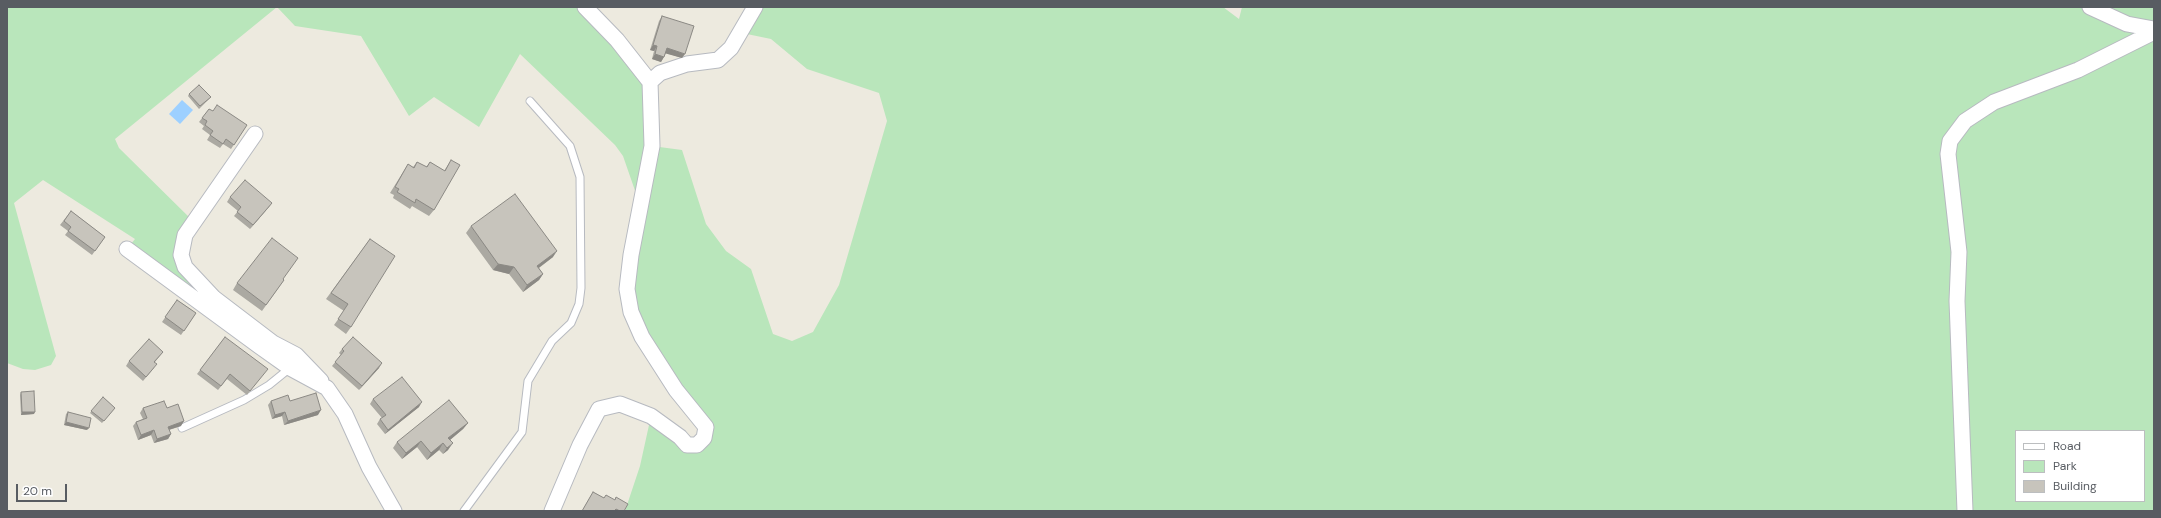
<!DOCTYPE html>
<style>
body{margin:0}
#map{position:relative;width:2161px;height:518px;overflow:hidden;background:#edeadf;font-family:"DM Sans",sans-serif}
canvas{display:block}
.frame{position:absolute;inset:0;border:8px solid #585c62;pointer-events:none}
.legend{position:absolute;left:2015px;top:430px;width:130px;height:72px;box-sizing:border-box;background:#fff;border:1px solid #bcbec0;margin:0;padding:5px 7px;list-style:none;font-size:12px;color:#585c62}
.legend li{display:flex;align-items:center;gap:8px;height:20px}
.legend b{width:20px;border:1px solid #bcbec0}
.scale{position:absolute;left:16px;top:484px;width:51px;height:18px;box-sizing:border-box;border:2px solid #585c62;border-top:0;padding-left:5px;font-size:12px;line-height:14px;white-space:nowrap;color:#585c62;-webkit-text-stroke:3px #fff;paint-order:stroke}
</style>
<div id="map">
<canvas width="2161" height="518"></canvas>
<div class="frame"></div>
<ul class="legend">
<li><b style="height:5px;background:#fff"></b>Road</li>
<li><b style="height:11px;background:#b9e6bb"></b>Park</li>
<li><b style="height:11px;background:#c7c4bc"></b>Building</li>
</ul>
<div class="scale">20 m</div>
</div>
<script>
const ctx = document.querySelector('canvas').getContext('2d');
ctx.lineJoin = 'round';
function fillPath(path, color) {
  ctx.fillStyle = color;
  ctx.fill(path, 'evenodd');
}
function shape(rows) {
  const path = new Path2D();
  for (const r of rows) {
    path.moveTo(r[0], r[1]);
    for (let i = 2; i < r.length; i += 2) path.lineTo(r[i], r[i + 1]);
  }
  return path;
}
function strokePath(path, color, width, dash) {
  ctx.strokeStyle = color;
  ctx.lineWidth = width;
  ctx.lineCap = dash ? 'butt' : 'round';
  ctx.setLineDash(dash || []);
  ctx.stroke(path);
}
const green = shape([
 [7,7,585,7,650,82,652,146,682,150,706,224,726,251,751,269,773,334,792,341,813,332,839,285,887,121,879,93,807,69,771,39,742,33,755,7,1223,7,1239,19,1242,7,2154,7,2154,511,625,511,640,466,651,416,687,445,704,438,631,312,640,205,623,156,615,145,520,54,479,127,434,97,409,116,361,36,295,26,277,7,115,139,119,148,194,222,181,255,214,298,203,305,127,249,135,239,43,180,14,203,56,356,51,365,35,370,23,369,7,363],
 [2016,431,2144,431,2144,501,2016,501]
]);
const water = shape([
 [182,100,193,110,180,124,169,114]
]);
const lane = shape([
 [182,428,244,400,269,385,290,368],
 [464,511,522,432,528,381,552,341,571,323,579,304,581,288,580,177,570,146,530,101]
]);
const street = shape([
 [2090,7,2127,24,2154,29],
 [650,82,660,73,687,64,718,60,731,48,755,7],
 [255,134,185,235,181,255,185,267,214,298,273,343,296,355,321,381],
 [127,249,259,346,290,368,327,388,345,414,369,467,394,511],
 [552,511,580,445,599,409,620,404,651,416,680,437,687,445,697,445,704,438,706,427,676,390,642,337,631,312,627,289,631,255,652,146,650,82,617,40,585,7],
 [1965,511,1957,301,1959,252,1948,154,1950,141,1965,121,1994,102,2078,70,2154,32]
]);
const wall = shape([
 [662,16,682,58,666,53,661,62,652,59,654,51,650,50,659,21],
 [189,94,211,97,199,109,188,96],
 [209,109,212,111,247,125,231,149,223,144,220,148,207,140,210,135,202,129,204,126,199,122],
 [451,160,434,210,429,216,412,206,410,209,393,198,394,195,390,193,408,164,413,167,417,162,426,167,430,162,444,171],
 [230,197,272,203,250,229,234,216,238,211,227,202],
 [71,211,105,237,92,255,65,235,68,231,60,225],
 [471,226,553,257,539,268,543,274,539,280,523,292,509,274,493,270,466,233],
 [370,239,351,327,346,334,334,325,344,311,326,299],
 [283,279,284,280,262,311,233,290,237,283],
 [177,300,196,313,181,335,162,322],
 [225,337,264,373,247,395,227,379,218,390,197,374],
 [342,349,379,368,359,390,332,366,341,355,339,353],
 [163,352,155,362,154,368,143,381,126,366,129,361],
 [21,392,34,414,21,415,20,395],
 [103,397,115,408,102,423,90,413],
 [373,399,419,407,385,434,377,424,380,419,382,418,370,404],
 [271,401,290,401,318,415,284,425,282,416,272,419,268,405],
 [143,408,167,408,181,426,169,430,171,434,168,439,154,443,151,435,138,440,133,426,136,422,143,419,140,413],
 [68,412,87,430,64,425,66,414],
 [468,423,463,429,450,440,448,450,443,454,439,450,427,460,417,447,402,459,393,448,397,442],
 [593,492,604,498,606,495,624,511,582,511]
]);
const shadedWall = shape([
 [653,45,657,46,654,51,650,50],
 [667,48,685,54,682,58,664,53],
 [655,54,664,57,661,62,652,59],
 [272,203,269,207,250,229,253,225],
 [557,251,553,257,533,272,537,266],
 [498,264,514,267,509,274,493,270],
 [543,274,539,280,523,292,527,285],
 [382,363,379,368,359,390,362,386],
 [422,402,419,407,385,434,388,430],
 [321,410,318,415,284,425,288,421],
 [22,412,35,412,34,414,21,415],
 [285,412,282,416,272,419,275,415],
 [184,421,181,426,165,431,168,427],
 [66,422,89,428,87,430,64,425],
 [468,423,463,429,444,445,448,438],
 [154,430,151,435,138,440,141,435],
 [171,434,168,439,154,443,157,439],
 [421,441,417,447,402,459,406,453],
 [443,443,439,450,427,460,431,453],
 [453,443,448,450,443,454,447,448]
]);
const building = shape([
 [662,16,694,26,685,54,667,48,664,57,655,54,657,46,653,45,662,16],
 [199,85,211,97,200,106,189,94,199,85],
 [217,105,247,125,234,145,226,139,223,144,210,135,213,131,205,125,207,121,202,118,209,109,213,111,217,105],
 [451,160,460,165,434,210,416,199,415,203,397,192,399,189,395,187,408,164,414,168,417,162,427,167,430,162,445,171,451,160],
 [245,180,272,203,253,225,237,212,241,207,230,197,245,180],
 [515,194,557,251,537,266,543,274,527,285,514,267,498,264,471,226,515,194],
 [71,211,105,237,95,251,68,231,71,227,64,221,71,211],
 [272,238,298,258,283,279,284,280,266,305,237,283,272,238],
 [370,239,395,256,351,327,338,319,348,304,331,293,370,239],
 [177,300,196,313,184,331,165,317,177,300],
 [225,337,268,369,250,391,230,374,221,386,200,370,225,337],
 [353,337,382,363,362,386,335,362,344,351,342,349,353,337],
 [149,339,163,352,154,362,157,364,146,377,129,361,149,339],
 [402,377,422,402,388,430,380,419,386,415,373,399,402,377],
 [34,391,35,412,22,412,21,392,34,391],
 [316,393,321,410,288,421,285,412,275,415,271,401,288,395,290,401,316,393],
 [103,397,115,408,104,421,91,411,103,397],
 [449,400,468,423,448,438,453,443,447,448,443,443,431,453,421,441,406,453,397,442,449,400],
 [164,401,167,408,178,404,184,421,168,427,171,434,157,439,154,430,141,435,136,422,147,418,143,408,164,401],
 [68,412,91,418,89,428,66,422,68,412],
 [593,492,604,498,606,495,615,500,616,497,628,504,624,511,620,511,616,509,614,511,582,511,593,492]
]);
fillPath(green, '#b9e6bb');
fillPath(water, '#9dd0ff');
strokePath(lane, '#b7bac0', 9);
strokePath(street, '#b7bac0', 17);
strokePath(lane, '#fff', 7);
strokePath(street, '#fff', 15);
fillPath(wall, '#aba9a2');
fillPath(shadedWall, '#8b8984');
fillPath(building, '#c7c4bc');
strokePath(building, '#8b8984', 1);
</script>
